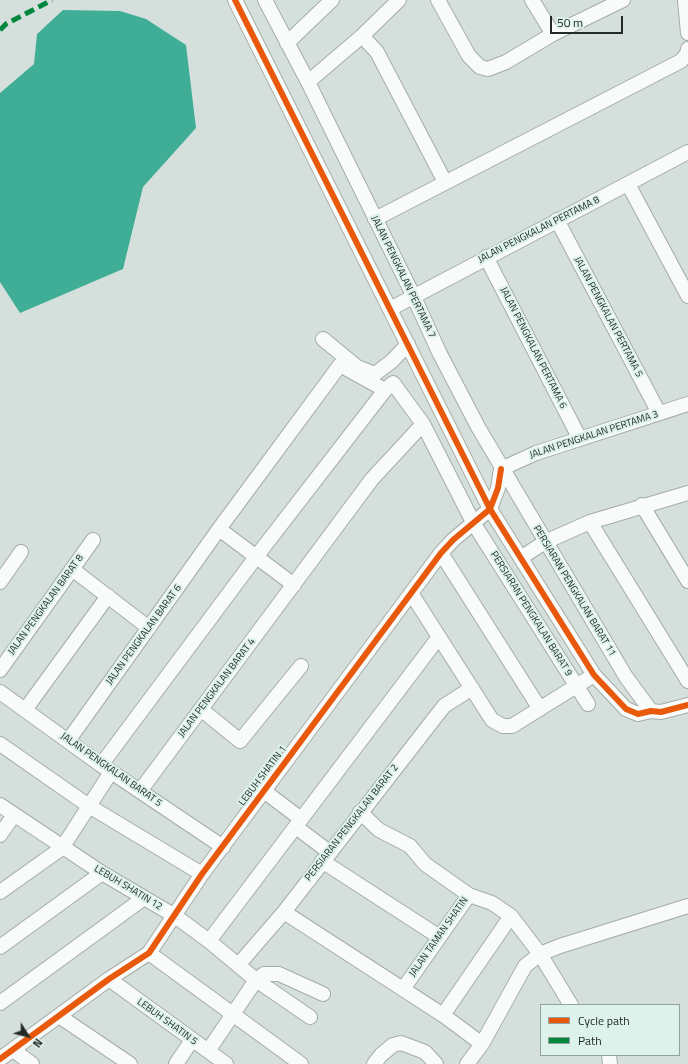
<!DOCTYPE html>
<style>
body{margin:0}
#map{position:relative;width:688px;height:1064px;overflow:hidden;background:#d5e0dc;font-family:"Titillium Web",sans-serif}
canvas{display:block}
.legend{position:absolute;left:540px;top:1004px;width:140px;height:52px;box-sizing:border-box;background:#ddf2ea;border:1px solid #93a29c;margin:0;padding:5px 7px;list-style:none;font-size:12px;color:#232b28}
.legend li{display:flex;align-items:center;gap:8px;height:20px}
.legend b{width:20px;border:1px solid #93a29c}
.north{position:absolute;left:8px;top:1016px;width:40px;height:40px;-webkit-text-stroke:3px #ddf2ea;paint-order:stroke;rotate:126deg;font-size:11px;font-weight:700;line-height:16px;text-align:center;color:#232b28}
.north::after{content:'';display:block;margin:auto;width:14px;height:18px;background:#232b28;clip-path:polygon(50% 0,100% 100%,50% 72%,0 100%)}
.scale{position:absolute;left:550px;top:16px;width:73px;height:18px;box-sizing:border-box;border:2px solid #232b28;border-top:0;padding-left:5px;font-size:12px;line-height:14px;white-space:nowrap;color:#232b28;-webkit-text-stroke:3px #ddf2ea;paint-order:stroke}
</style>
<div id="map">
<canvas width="688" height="1064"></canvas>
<ul class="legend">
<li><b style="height:5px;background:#e8590c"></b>Cycle path</li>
<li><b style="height:5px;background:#00873e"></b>Path</li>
</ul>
<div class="north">N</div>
<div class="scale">50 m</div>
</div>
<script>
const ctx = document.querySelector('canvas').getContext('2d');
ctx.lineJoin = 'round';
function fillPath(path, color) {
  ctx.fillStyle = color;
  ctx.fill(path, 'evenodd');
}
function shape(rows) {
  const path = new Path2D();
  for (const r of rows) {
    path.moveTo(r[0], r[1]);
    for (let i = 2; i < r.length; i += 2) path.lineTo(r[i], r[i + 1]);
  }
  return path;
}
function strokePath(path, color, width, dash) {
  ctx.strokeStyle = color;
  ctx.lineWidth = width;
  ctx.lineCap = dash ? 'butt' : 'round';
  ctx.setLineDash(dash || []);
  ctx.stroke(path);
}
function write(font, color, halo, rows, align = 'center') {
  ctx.font = font + ' "Titillium Web",sans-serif';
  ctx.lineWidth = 4;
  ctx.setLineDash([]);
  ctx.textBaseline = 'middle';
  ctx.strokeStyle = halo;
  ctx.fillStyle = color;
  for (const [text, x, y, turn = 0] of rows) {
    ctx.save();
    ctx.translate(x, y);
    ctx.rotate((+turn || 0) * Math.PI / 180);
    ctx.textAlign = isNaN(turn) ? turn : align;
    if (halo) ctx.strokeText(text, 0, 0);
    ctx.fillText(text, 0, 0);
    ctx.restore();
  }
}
const water = shape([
 [63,10,120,11,146,19,186,45,196,128,143,187,123,269,20,313,0,282,0,93,34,64,37,34]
]);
const minor = shape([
 [235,0,490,509,594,675,626,709,638,714,651,711,661,712,688,705],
 [265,0,308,82,413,295,439,352,478,427,626,677,651,711],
 [438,0,469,56,480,67,488,69,506,62,553,34,623,0],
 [532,0,553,34],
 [685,0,688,33],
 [362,36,377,52,445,182],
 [287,43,332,0],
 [308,82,362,36,399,0],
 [628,184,688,296],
 [375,219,681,61,687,54,688,49],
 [557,220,659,413],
 [486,257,580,439],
 [390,309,688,152],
 [323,339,357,367,375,374,392,361,408,344],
 [501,469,536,453,688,404],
 [642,505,688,581],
 [590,522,688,681],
 [219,529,294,585],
 [441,553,540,709],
 [522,557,545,542,590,522,688,493],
 [72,569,149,628],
 [0,582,21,552],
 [411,593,492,720,503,726,512,726,594,675],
 [0,670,93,540],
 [0,692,101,765,223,847],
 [25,710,108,596],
 [202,710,240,741,301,666],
 [68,741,219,529,340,365,385,390],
 [0,744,89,806,202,874],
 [101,765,256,557,385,390,393,383,423,424,474,524,588,704],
 [140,791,372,479,423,424],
 [264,791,301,819],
 [0,805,102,873,175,916,209,941,256,980,310,1017],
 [360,812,379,830,410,846,425,864,469,895],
 [296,827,329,852],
 [0,835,14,815],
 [322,861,438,936],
 [0,892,62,848,111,772],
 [284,912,443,1015,482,1044],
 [209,941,439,637],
 [0,947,102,873],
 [149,953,301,1064],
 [239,964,284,912,444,706,472,688],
 [109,979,226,1064],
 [403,989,469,895,492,903,511,916,540,954,571,1005],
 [0,1003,144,898],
 [443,1015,511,916],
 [59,1016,130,1064],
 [13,1050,32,1064],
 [208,1051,256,980,264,974,279,974,323,994],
 [609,1055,610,1064],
 [0,1059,109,979,149,953,202,874,441,553,453,540,490,509,498,488,501,469],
 [176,1064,192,1040],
 [374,1064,381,1055,393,1045,401,1043,425,1052,436,1064],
 [467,1064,482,1044,525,966,540,954,560,946,688,906]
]);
const quiet = shape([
 [0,30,6,24,52,0]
]);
const cycleway = shape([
 [235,0,490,509,594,675,626,709,638,714,651,711,661,712,688,705],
 [0,1059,109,979,149,953,202,874,441,553,453,540,490,509,498,488,501,469]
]);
const streetNames = [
 ["JALAN PENGKALAN PERTAMA 8",539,230,-27],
 ["JALAN PENGKALAN PERTAMA 7",403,277,64],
 ["JALAN PENGKALAN PERTAMA 5",608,317,62],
 ["JALAN PENGKALAN PERTAMA 6",533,348,63],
 ["JALAN PENGKALAN PERTAMA 3",594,435,-18],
 ["PERSIARAN PENGKALAN BARAT 11",574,591,59],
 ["JALAN PENGKALAN BARAT 8",46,605,-54],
 ["PERSIARAN PENGKALAN BARAT 9",531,614,58],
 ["JALAN PENGKALAN BARAT 6",144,635,-54],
 ["JALAN PENGKALAN BARAT 4",217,688,-53],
 ["JALAN PENGKALAN BARAT 5",111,770,35],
 ["LEBUH SHATIN 1",263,776,-53],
 ["PERSIARAN PENGKALAN BARAT 2",352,823,-52],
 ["LEBUH SHATIN 12",128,888,31],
 ["JALAN TAMAN SHATIN",439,937,-55],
 ["LEBUH SHATIN 5",167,1022,36]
];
fillPath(water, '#40ae96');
strokePath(minor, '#a3aca8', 16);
strokePath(minor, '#f9fafa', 14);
strokePath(quiet, '#00873e', 5, [10, 5]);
strokePath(cycleway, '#e8590c', 6);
write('10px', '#232b28', '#ddf2ea', streetNames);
</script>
